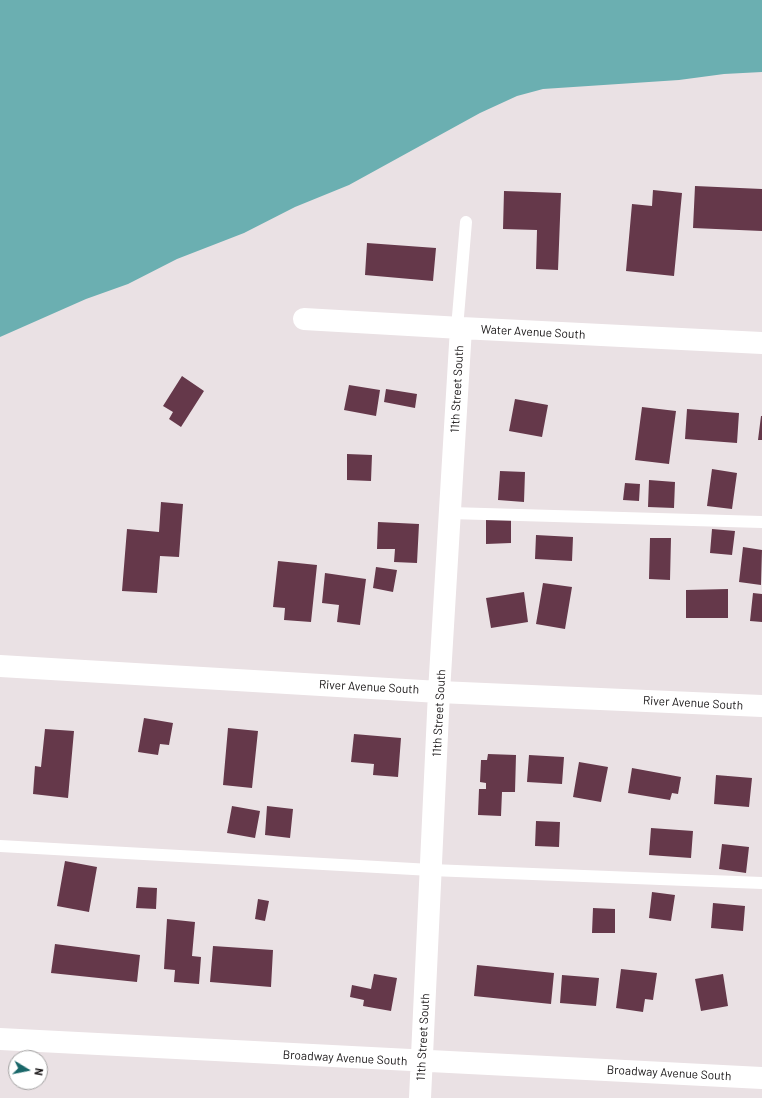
<!DOCTYPE html>
<style>
body{margin:0}
#map{position:relative;width:762px;height:1098px;overflow:hidden;background:#eae1e4;font-family:Barlow,sans-serif}
canvas{display:block}
.north{position:absolute;left:8px;top:1050px;width:40px;height:40px;box-sizing:border-box;background:#fff;border:1px solid #a2a1a1;border-radius:50%;rotate:100deg;font-size:11px;font-weight:700;line-height:16px;text-align:center;color:#161314}
.north::after{content:'';display:block;margin:auto;width:14px;height:18px;background:#196769;clip-path:polygon(50% 0,100% 100%,50% 72%,0 100%)}
</style>
<div id="map">
<canvas width="762" height="1098"></canvas>
<div class="north">N</div>
</div>
<script>
const ctx = document.querySelector('canvas').getContext('2d');
ctx.lineJoin = 'round';
function fillPath(path, color) {
  ctx.fillStyle = color;
  ctx.fill(path, 'evenodd');
}
function shape(rows) {
  const path = new Path2D();
  for (const r of rows) {
    path.moveTo(r[0], r[1]);
    for (let i = 2; i < r.length; i += 2) path.lineTo(r[i], r[i + 1]);
  }
  return path;
}
function strokePath(path, color, width, dash) {
  ctx.strokeStyle = color;
  ctx.lineWidth = width;
  ctx.lineCap = dash ? 'butt' : 'round';
  ctx.setLineDash(dash || []);
  ctx.stroke(path);
}
function write(font, color, halo, rows, align = 'center') {
  ctx.font = font + ' Barlow,sans-serif';
  ctx.lineWidth = 4;
  ctx.setLineDash([]);
  ctx.textBaseline = 'middle';
  ctx.strokeStyle = halo;
  ctx.fillStyle = color;
  for (const [text, x, y, turn = 0] of rows) {
    ctx.save();
    ctx.translate(x, y);
    ctx.rotate((+turn || 0) * Math.PI / 180);
    ctx.textAlign = isNaN(turn) ? turn : align;
    if (halo) ctx.strokeText(text, 0, 0);
    ctx.fillText(text, 0, 0);
    ctx.restore();
  }
}
const water = shape([
 [0,0,762,0,762,72,724,74,679,80,543,89,517,96,480,113,349,185,295,207,244,233,177,259,128,284,86,299,0,337]
]);
const building = shape([
 [695,186,762,189,762,231,693,228],
 [653,190,682,193,674,276,626,271,632,204,652,206],
 [504,191,561,193,558,270,536,269,537,230,503,229],
 [367,243,436,248,433,281,365,275],
 [182,376,204,391,181,427,169,419,173,412,163,406],
 [349,385,380,390,376,416,344,410],
 [386,389,417,394,415,408,384,402],
 [515,399,548,405,542,437,509,431],
 [642,407,676,411,669,464,635,460],
 [687,409,739,413,737,443,685,439],
 [761,416,762,416,762,440,758,440],
 [347,454,372,455,371,481,347,480],
 [712,469,737,473,732,509,707,506],
 [500,471,525,472,524,502,498,500],
 [649,480,675,482,674,508,648,507],
 [625,483,640,484,639,501,623,500],
 [161,502,183,504,179,557,160,556,157,593,122,591,127,529,159,532],
 [486,519,511,519,511,543,486,544],
 [378,522,419,524,417,563,394,562,395,549,377,549],
 [712,529,735,531,732,555,710,553],
 [536,535,573,537,572,561,535,559],
 [650,538,671,538,670,580,649,579],
 [743,547,762,550,761,585,739,582],
 [278,561,317,565,311,622,284,620,285,608,273,607],
 [376,567,397,570,393,592,373,588],
 [325,573,366,579,360,625,337,622,339,605,322,603],
 [543,583,572,587,565,629,536,624],
 [728,589,728,618,686,618,686,590],
 [524,592,528,622,491,628,486,598],
 [753,593,762,594,762,622,750,621],
 [144,718,173,723,169,745,160,744,158,755,138,752],
 [228,728,258,731,252,788,223,785],
 [45,729,74,731,68,798,33,794,35,766,41,767],
 [354,734,401,738,398,777,373,775,374,764,351,762],
 [488,754,516,755,515,792,502,792,501,816,478,815,479,789,486,789,486,783,480,782,481,760,487,760],
 [529,755,564,757,562,784,527,782],
 [579,762,608,767,601,802,573,797],
 [632,768,681,777,678,794,672,793,670,800,628,793],
 [716,775,752,778,749,807,714,804],
 [232,806,260,811,255,838,227,833],
 [267,806,293,809,290,838,265,835],
 [536,821,560,822,559,847,535,846],
 [651,828,693,831,691,858,649,855],
 [722,844,749,847,746,873,719,869],
 [65,861,97,867,89,912,57,906],
 [138,887,157,888,156,909,136,908],
 [652,892,675,895,671,921,649,918],
 [258,899,269,901,265,921,255,919],
 [713,903,745,906,743,931,711,928],
 [593,908,615,909,615,933,592,933],
 [167,919,195,922,192,956,201,957,199,984,174,982,175,970,164,969],
 [55,944,140,955,137,982,51,973],
 [213,946,273,950,271,987,210,982],
 [477,965,554,973,551,1004,474,996],
 [621,969,657,973,653,1000,645,999,643,1012,616,1008],
 [374,974,397,978,391,1011,363,1006,364,1000,350,997,352,985,371,989],
 [723,974,728,1006,701,1011,695,979],
 [562,975,599,978,596,1006,560,1003]
]);
const lane = shape([
 [457,328,466,222],
 [450,513,762,522],
 [0,846,431,870,762,883]
]);
const street = shape([
 [304,319,461,328,762,343],
 [0,666,439,692,762,706],
 [0,1039,762,1078],
 [420,1098,439,692,461,328]
]);
const streetNames = [
 ["Water Avenue South",533,332,3],
 ["11th Street South",457,389,-87],
 ["River Avenue South",369,687,3],
 ["River Avenue South",693,703,3],
 ["11th Street South",439,713,-87],
 ["11th Street South",423,1037,-87],
 ["Broadway Avenue South",345,1058,3],
 ["Broadway Avenue South",669,1073,3]
];
fillPath(water, '#6bafb1');
fillPath(building, '#65384a');
strokePath(lane, '#fff', 12);
strokePath(street, '#fff', 22);
write('12px', '#161314', '#fff', streetNames);
</script>
